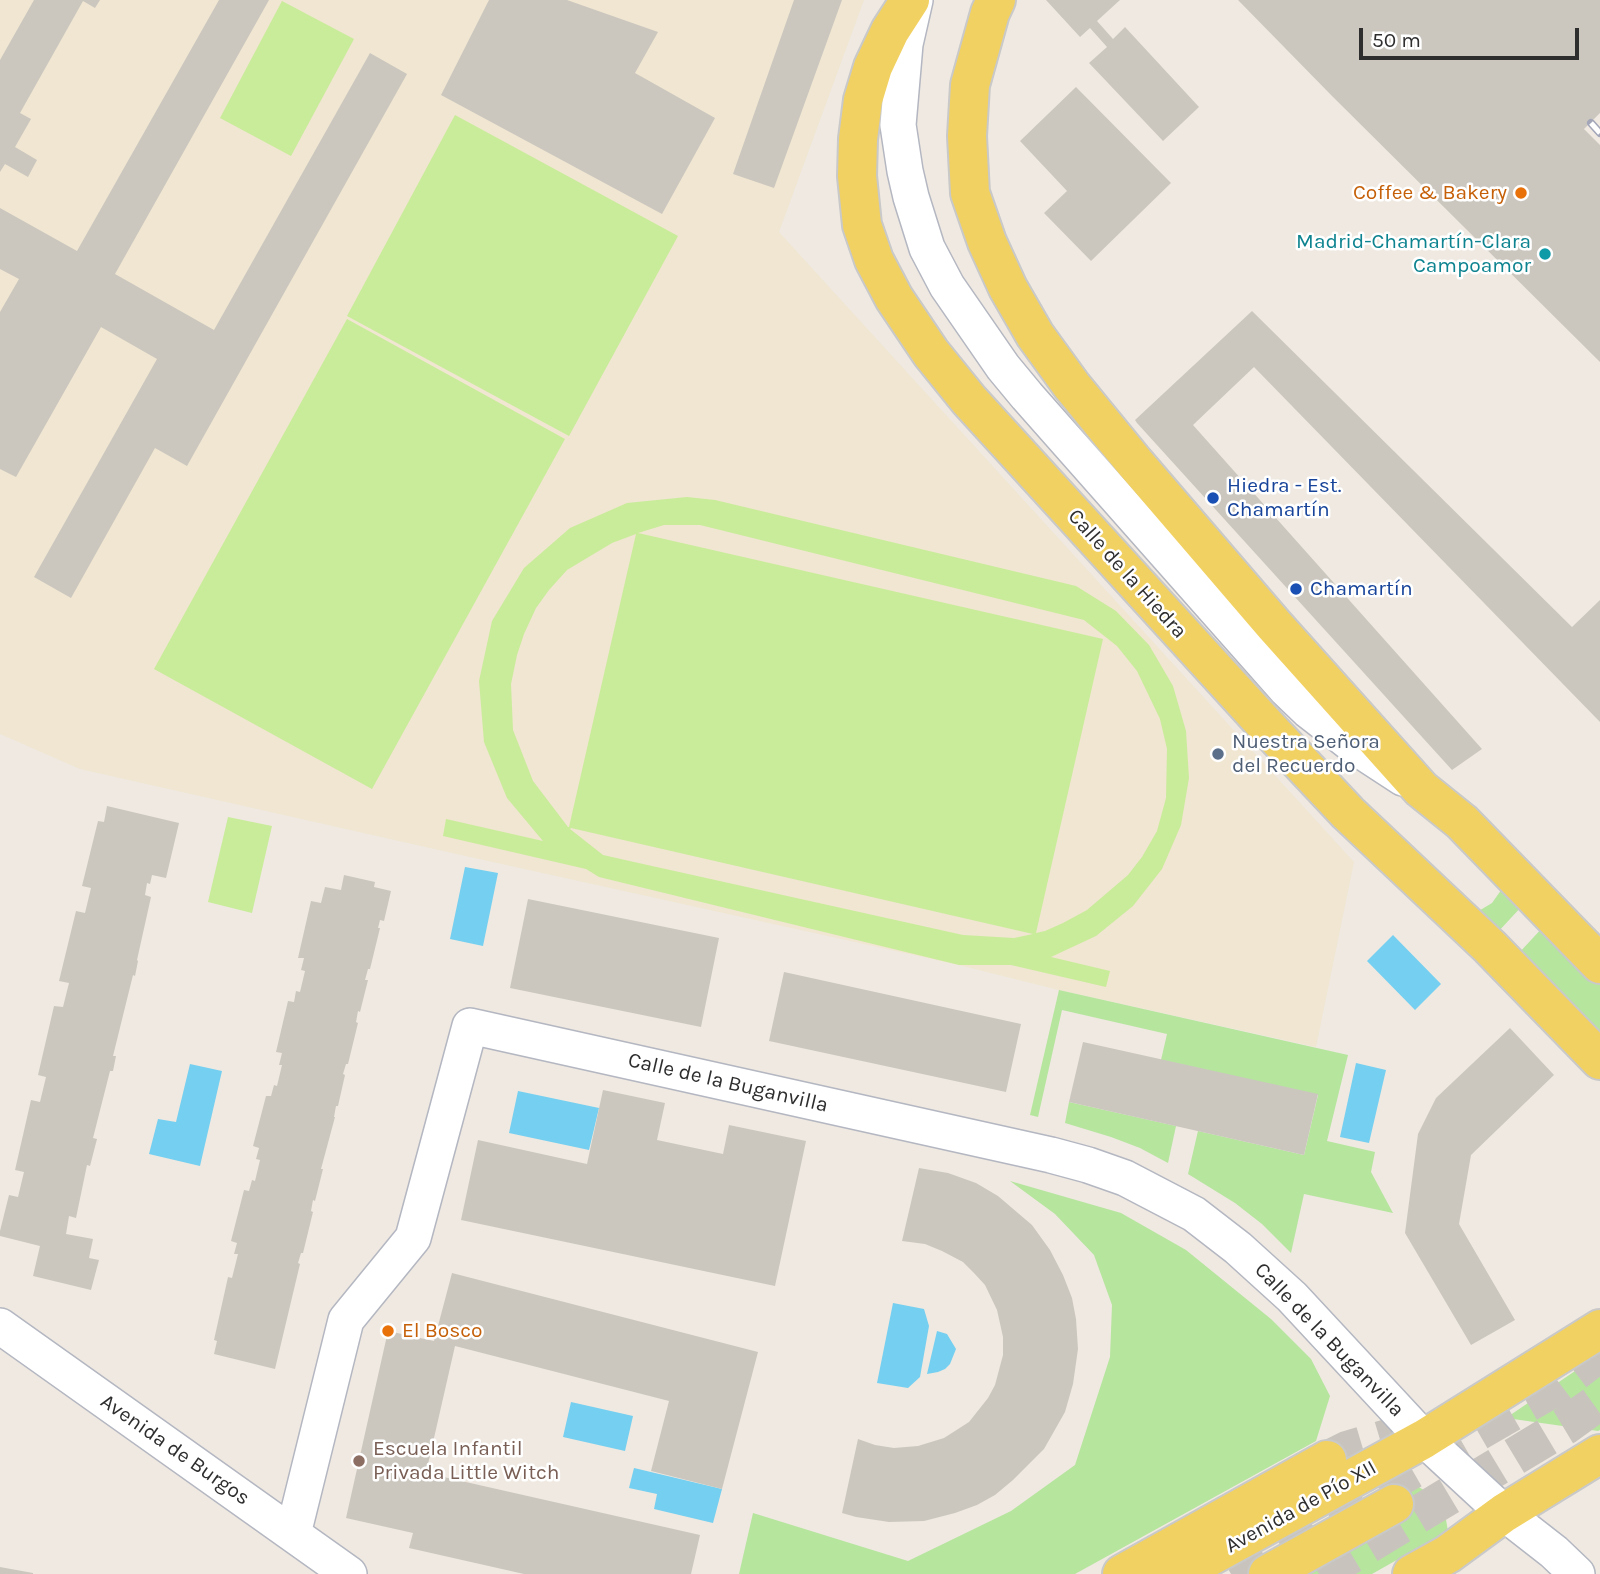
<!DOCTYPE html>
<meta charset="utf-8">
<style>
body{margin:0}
#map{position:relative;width:1600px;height:1574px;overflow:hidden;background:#efe9e1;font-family:Karla,sans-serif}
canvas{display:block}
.scale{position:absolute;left:1359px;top:28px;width:220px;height:32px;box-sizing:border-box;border:4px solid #2e2e2e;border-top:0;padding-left:9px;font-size:21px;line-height:24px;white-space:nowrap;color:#2e2e2e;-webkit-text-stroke:5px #fff;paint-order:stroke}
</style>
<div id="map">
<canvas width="1600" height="1574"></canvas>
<div class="scale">50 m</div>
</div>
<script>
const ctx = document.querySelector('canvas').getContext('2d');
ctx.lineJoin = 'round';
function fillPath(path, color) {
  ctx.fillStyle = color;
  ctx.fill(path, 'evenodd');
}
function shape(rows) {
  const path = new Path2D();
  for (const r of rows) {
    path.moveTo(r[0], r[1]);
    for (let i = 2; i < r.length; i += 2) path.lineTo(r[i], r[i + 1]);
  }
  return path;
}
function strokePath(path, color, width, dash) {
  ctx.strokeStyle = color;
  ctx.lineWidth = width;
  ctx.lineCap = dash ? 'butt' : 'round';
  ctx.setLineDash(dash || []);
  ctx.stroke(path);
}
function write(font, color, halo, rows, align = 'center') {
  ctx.font = font + ' Karla,sans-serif';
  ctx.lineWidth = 5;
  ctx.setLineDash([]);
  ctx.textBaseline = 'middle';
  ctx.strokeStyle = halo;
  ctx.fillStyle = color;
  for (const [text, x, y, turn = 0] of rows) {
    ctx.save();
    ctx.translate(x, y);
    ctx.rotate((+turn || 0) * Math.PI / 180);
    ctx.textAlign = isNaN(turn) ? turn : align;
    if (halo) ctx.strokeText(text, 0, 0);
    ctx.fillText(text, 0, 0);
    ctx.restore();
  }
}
const education = shape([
 [0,0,864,0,779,232,1354,862,1316,1047,1059,990,959,965,452,853,80,769,0,734]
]);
const green = shape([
 [1504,886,1523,905,1497,933,1477,912,1492,903],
 [1544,926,1600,984,1600,1038,1518,954],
 [1059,990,1348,1055,1327,1141,1375,1152,1371,1172,1393,1213,1304,1194,1291,1253,1262,1224,1235,1203,1188,1174,1198,1131,1304,1155,1318,1095,1161,1060,1167,1034,1062,1010,1038,1117,1030,1115],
 [1069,1102,1176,1126,1168,1163,1140,1148,1111,1137,1065,1123],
 [1010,1181,1121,1213,1186,1250,1271,1319,1311,1359,1330,1396,1316,1441,1075,1574,739,1574,753,1513,908,1561,1011,1511,1075,1465,1110,1357,1112,1305,1094,1255,1055,1214],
 [1600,1354,1600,1430,1598,1431,1506,1418],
 [1416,1485,1443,1503,1448,1531,1372,1574,1294,1574,1395,1489]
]);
const pitch = shape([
 [282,1,354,39,291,156,220,118],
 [455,115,678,236,569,436,347,316],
 [347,319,565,439,372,789,154,669],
 [687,497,715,500,1076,586,1116,611,1149,645,1173,686,1186,731,1189,778,1181,825,1162,869,1133,906,1096,936,1051,957,1110,971,1106,987,1011,965,959,965,599,877,586,869,443,836,446,819,543,841,507,798,484,742,479,681,492,621,524,568,570,528,627,503],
 [664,525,700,525,1084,620,1117,646,1137,671,1160,719,1167,749,1166,798,1157,831,1142,857,1128,875,1087,910,1063,923,1045,931,1036,933,1103,639,638,533],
 [636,534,569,827,568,827,533,781,513,730,511,684,517,655,524,634,536,608,549,590,567,570,612,543],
 [570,829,571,828,1033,934,1014,938,963,935,634,862,603,855],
 [228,817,272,826,252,913,208,902]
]);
const water = shape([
 [465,867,498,873,483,946,450,939],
 [1393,935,1441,984,1415,1010,1367,961],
 [1356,1063,1386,1070,1369,1143,1340,1137],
 [190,1064,222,1071,200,1166,149,1154,158,1119,176,1122],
 [518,1091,599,1108,589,1150,509,1133],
 [893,1303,924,1309,929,1326,920,1377,908,1388,877,1383],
 [937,1331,947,1334,956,1349,950,1364,945,1369,938,1372,927,1374],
 [571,1402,633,1416,625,1451,563,1437],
 [634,1468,722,1489,713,1523,654,1509,657,1494,629,1488]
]);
const building = shape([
 [34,0,100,0,95,8,83,1,20,113,31,119,15,147,37,160,28,177,5,164,0,172,0,60],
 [219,0,269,0,115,274,214,330,370,53,407,74,187,466,155,448,71,598,34,577,157,359,101,327,16,477,0,469,0,312,19,279,0,269,0,208,77,251],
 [489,0,567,0,658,32,635,73,715,118,662,214,441,95],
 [794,0,842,0,774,188,733,174],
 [1046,0,1120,0,1097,21,1113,39,1125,27,1199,107,1163,141,1089,63,1107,47,1090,28,1080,37],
 [1238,0,1600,0,1600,113,1584,129,1600,145,1600,362,1332,96],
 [1076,87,1171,183,1091,261,1044,213,1067,191,1020,141],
 [1252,311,1572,627,1600,600,1600,722,1254,367,1193,425,1482,749,1452,770,1137,423,1135,420],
 [107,806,179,823,166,878,152,875,150,884,147,883,145,895,151,897,137,960,138,961,135,976,133,975,113,1056,116,1056,113,1071,110,1071,93,1138,97,1139,90,1166,87,1165,76,1218,69,1216,66,1234,93,1239,89,1258,99,1260,91,1290,33,1276,40,1246,0,1236,0,1231,9,1195,18,1197,24,1172,15,1170,31,1100,40,1102,46,1077,38,1075,54,1006,63,1007,69,983,59,981,76,911,85,913,91,888,82,886,98,821,104,822],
 [344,875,375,882,374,887,391,891,384,921,380,920,378,928,380,928,370,969,368,969,365,980,368,980,360,1012,358,1011,356,1022,358,1023,348,1064,346,1064,343,1074,345,1075,338,1106,336,1106,334,1117,335,1117,321,1169,323,1169,315,1201,313,1200,311,1211,313,1212,303,1253,301,1253,298,1263,300,1264,275,1369,214,1354,217,1341,214,1340,228,1277,232,1278,238,1254,234,1254,237,1243,231,1241,244,1190,249,1191,252,1180,255,1181,260,1160,256,1159,259,1148,253,1146,266,1096,271,1096,274,1085,277,1086,282,1065,279,1065,282,1053,276,1052,288,1001,294,1002,296,991,300,992,305,971,301,970,304,958,298,958,311,901,321,903,325,887,341,890],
 [528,899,719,938,701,1027,510,988],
 [784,972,1021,1024,1006,1092,769,1041],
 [1510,1028,1554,1075,1471,1155,1459,1224,1515,1320,1471,1345,1405,1233,1418,1134,1436,1098],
 [1083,1042,1318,1094,1304,1155,1069,1102],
 [603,1090,665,1103,657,1140,723,1154,729,1125,806,1141,775,1286,461,1220,478,1140,587,1164],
 [919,1168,948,1173,976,1183,998,1196,1032,1225,1050,1250,1063,1275,1072,1298,1076,1319,1078,1349,1073,1384,1065,1412,1044,1449,1013,1480,995,1495,977,1505,955,1513,924,1521,889,1522,856,1517,842,1513,858,1439,875,1445,894,1448,918,1446,944,1438,969,1422,988,1398,995,1385,1003,1355,1003,1337,997,1310,985,1285,974,1273,963,1262,942,1251,925,1244,902,1241],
 [452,1273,758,1352,722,1489,651,1471,669,1401,455,1346,426,1473,700,1535,691,1574,524,1574,409,1548,413,1533,346,1518,388,1331,434,1341],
 [0,1567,33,1573,33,1574,0,1574]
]);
const majorTunnel = shape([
 [1327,1460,1347,1450,1434,1424],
 [1231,1574,1554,1388,1600,1353],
 [1319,1574,1565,1426,1600,1401]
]);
const minor = shape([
 [915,0,905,44,898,125,905,171,911,197,927,248,947,286,1003,367,1027,396,1285,688,1309,711,1354,746,1403,778],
 [0,1326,349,1574],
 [293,1534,346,1320,413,1238,470,1026,1051,1155,1088,1165,1125,1178,1194,1214,1238,1248,1292,1297,1424,1439,1504,1513,1554,1552,1577,1574]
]);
const major = shape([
 [910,0,890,31,873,67,863,100,858,139,857,176,862,225,874,260,894,298,931,353,969,400,1271,731,1348,813,1490,947,1600,1060],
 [996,0,990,13,970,85,967,136,970,193,987,242,1008,288,1035,335,1072,386,1135,463,1274,625,1421,789,1462,822,1600,964],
 [1122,1574,1327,1460],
 [1178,1574,1424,1439,1600,1329],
 [1268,1574,1394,1504],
 [1412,1574,1448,1554,1504,1513,1600,1454]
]);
const rail = shape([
 [1591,123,1600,133]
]);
const markers = [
 [1521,193,7,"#e8710a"],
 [1545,254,7,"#0f9aa8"],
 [1213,498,7,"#1a4fb4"],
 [1296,589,7,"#1a4fb4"],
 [1218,754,7,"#5c6f8a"],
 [388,1331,7,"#e8710a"],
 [359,1461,7,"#8d6e63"]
];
const foodNames = [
 ["Coffee & Bakery",1507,193],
 ["El Bosco",402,1331,"left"]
];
const cultureNames = [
 ["Madrid-Chamartín-Clara",1531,242],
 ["Campoamor",1531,266]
];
const transitNames = [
 ["Hiedra - Est.",1227,486],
 ["Chamartín",1227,510],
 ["Chamartín",1310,589]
];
const streetNames = [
 ["Calle de la Hiedra",1127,574,48],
 ["Calle de la Buganvilla",728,1083,13],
 ["Calle de la Buganvilla",1329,1340,46],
 ["Avenida de Burgos",175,1450,35],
 ["Avenida de Pío XII",1301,1507,-29]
];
const serviceNames = [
 ["Nuestra Señora",1232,742],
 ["del Recuerdo",1232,766]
];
const educationNames = [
 ["Escuela Infantil",373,1449],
 ["Privada Little Witch",373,1473]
];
fillPath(education, '#f0e6d1');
fillPath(green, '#b6e59e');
fillPath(pitch, '#c9ec9a');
fillPath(water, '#75cff0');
fillPath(building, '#cbc7bf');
strokePath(majorTunnel, '#c8c4bd', 38, [38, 19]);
strokePath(minor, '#b4b7c1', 38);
strokePath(major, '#c9c9c9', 42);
strokePath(minor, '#fff', 35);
strokePath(major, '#f2d163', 38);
strokePath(rail, '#a3a6b8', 8);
strokePath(rail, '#fff', 5, [16]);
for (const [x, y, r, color] of markers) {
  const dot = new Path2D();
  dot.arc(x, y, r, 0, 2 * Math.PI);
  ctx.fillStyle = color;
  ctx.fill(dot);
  strokePath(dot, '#fff', 2.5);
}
write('21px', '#c56008', '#fff', foodNames, 'right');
write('21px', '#0d838f', '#fff', cultureNames, 'right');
write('21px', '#164399', '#fff', transitNames, 'left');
write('21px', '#2e2e2e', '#fff', streetNames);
write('21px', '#4e5e75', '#fff', serviceNames, 'left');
write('21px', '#785e54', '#fff', educationNames, 'left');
</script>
